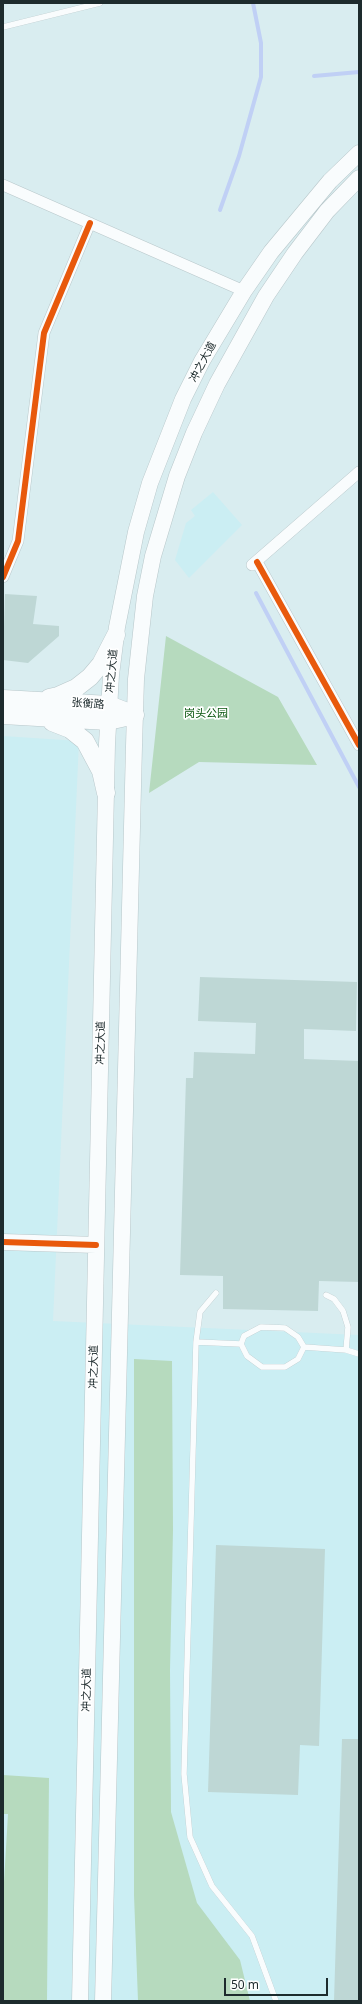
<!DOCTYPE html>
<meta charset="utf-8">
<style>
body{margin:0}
#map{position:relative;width:362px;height:2004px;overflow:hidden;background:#d9edf0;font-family:"Noto Sans",sans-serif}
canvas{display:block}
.frame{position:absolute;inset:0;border:4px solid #1d2b2d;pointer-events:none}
.scale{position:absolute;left:224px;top:1978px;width:104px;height:18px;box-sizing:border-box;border:2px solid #1d2b2d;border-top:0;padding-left:5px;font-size:12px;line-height:14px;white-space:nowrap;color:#1d2b2d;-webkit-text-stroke:3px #fff;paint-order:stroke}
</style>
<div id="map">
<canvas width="362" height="2004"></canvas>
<div class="frame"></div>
<div class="scale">50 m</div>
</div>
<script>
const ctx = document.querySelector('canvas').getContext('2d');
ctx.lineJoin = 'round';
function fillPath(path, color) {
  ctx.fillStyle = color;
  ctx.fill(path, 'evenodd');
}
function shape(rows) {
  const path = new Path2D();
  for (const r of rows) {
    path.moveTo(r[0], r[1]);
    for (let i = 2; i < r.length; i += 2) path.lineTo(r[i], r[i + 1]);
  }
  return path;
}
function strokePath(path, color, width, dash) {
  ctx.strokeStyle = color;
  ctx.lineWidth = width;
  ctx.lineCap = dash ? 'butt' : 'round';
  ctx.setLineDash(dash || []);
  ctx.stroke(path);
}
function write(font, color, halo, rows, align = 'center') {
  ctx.font = font + ' "Noto Sans","Noto Sans SC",sans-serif';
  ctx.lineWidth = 3.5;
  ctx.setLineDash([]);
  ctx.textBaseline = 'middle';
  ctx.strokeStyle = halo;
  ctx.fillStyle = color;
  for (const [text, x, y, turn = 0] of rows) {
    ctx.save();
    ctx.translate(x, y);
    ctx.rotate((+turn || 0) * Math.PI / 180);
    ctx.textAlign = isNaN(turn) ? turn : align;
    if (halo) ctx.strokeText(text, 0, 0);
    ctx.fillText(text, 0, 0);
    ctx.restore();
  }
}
const built = shape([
 [213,492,242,525,189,578,175,560,186,523,195,516,191,510],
 [3,736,79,741,53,1321,359,1335,359,2001,3,2001]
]);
const green = shape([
 [166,636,278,697,317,765,199,762,149,793],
 [134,1359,172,1361,173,1530,170,1670,171,1812,197,1903,240,1960,250,2001,138,2001,134,1895],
 [3,1775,49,1778,47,2001,3,2001,3,1899,8,1814,3,1814]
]);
const stream = shape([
 [314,76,359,72],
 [220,210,239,156,261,77,261,43,253,3],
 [256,593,359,787]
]);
const building = shape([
 [5,594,37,596,33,624,59,626,59,636,28,663,3,660],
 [200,977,357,982,356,1031,304,1029,304,1059,359,1061,359,1282,319,1281,318,1311,223,1309,223,1276,180,1275,186,1078,193,1078,194,1052,255,1054,256,1023,198,1021],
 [216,1545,325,1549,319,1746,300,1745,298,1795,208,1792],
 [342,1739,359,1739,359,2001,334,2001]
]);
const lane = shape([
 [3,27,100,3],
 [216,1293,200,1312,196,1342,184,1774,190,1837,212,1886,252,1936,276,2001],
 [326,1295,334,1299,343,1311,348,1327,346,1350],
 [196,1342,241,1344,247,1356,262,1367,285,1367,298,1359,304,1347,346,1350,359,1354],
 [241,1344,244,1336,261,1327,285,1328,298,1337,304,1347]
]);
const street = shape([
 [3,185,244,291],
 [257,562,359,745],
 [252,565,359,472],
 [3,577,18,541,44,333,90,223]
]);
const secondary = shape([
 [3,1242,96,1245],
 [80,2001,107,744,111,675,117,627,136,532,150,483,183,399,202,361,244,291,271,252,330,181,359,153],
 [103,2001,134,746,136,679,145,596,153,556,177,476,194,433,217,384,266,296,295,253,327,211,359,178]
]);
const primary = shape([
 [49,698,58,696,76,688,90,677,101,664,116,635],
 [3,699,109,705,135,715],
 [3,715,108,721,135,715],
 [52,722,70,729,85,741,101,771,106,793]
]);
const cycleway = shape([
 [257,562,359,745],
 [3,577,18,541,44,333,90,223],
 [3,1242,96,1245]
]);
const streetNames = [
 ["冲之大道",203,362,-62],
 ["冲之大道",112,671,-85],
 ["张衡路",88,704,4],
 ["冲之大道",101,1043,-89],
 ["冲之大道",94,1367,-89],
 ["冲之大道",87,1690,-89]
];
const parkNames = [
 ["岗头公园",206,714]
];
fillPath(built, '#cbeef3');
fillPath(green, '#b6dabe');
strokePath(stream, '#c0d0f5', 4);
fillPath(building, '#bed7d5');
strokePath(lane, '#b8c7ca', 6);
strokePath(street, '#b8c7ca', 12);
strokePath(secondary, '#b8c7ca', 17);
strokePath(primary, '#b8c7ca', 19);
strokePath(lane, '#f9fcfd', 5.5);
strokePath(street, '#f9fcfd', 11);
strokePath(secondary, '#f9fcfd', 16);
strokePath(primary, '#f9fcfd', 18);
strokePath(cycleway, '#e8590c', 6);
write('11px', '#1d2b2d', '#fff', streetNames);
write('11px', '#07540c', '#fff', parkNames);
</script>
